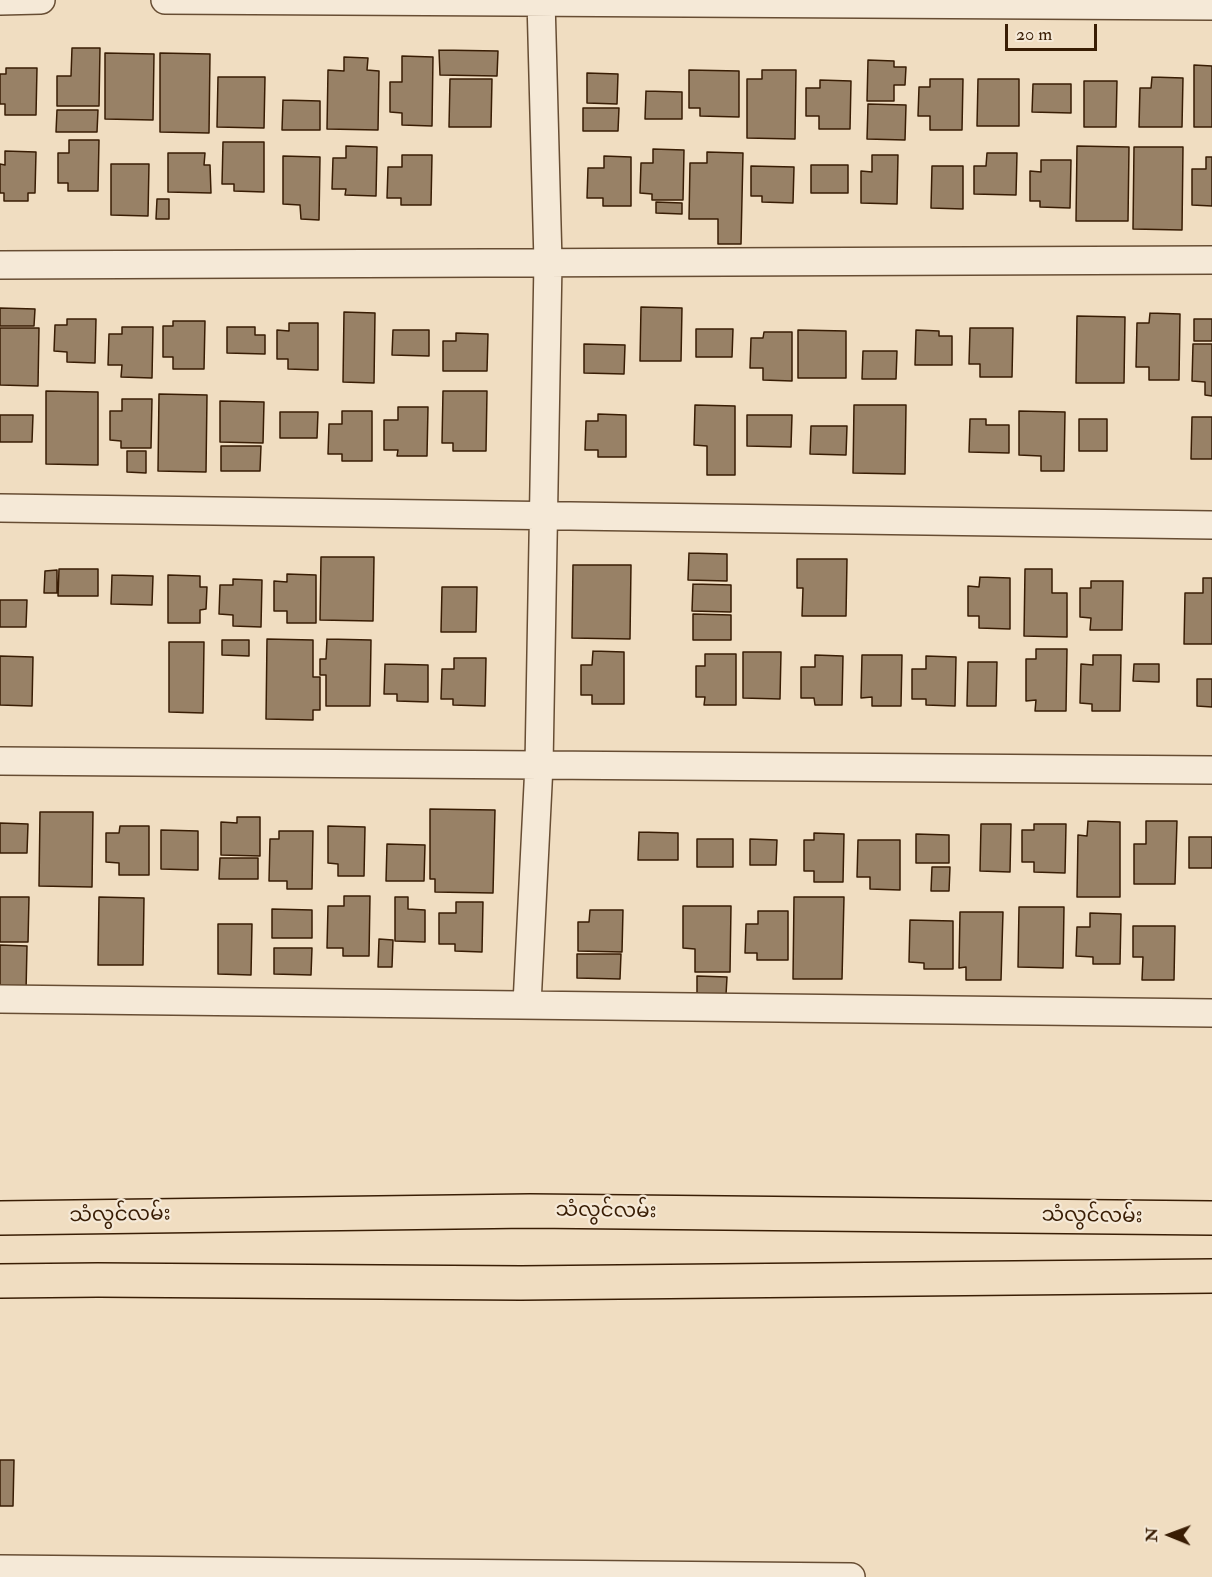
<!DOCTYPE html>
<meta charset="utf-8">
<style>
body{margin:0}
#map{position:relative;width:1212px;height:1577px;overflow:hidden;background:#f0ddc1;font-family:"IM FELL Double Pica",serif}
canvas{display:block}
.north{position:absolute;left:1140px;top:1505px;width:60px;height:60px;-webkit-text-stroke:4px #f5e9d7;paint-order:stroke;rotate:271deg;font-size:16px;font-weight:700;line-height:24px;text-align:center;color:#391d04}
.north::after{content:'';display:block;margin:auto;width:21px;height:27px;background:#391d04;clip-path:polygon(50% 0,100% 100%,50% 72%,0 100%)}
.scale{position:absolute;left:1005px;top:24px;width:92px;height:27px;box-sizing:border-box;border:3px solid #391d04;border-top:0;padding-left:8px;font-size:18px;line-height:21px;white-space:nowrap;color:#391d04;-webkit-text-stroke:4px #f5e9d7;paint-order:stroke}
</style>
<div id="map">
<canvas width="1212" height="1577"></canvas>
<div class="north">N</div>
<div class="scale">20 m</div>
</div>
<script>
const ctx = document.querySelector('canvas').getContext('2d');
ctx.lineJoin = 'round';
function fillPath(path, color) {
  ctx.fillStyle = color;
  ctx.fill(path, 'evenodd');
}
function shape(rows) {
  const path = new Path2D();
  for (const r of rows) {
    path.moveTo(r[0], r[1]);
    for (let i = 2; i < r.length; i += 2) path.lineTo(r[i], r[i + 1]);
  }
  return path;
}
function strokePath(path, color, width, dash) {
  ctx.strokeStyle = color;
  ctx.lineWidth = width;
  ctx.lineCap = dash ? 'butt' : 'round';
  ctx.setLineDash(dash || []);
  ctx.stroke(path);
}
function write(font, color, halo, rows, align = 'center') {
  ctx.font = font + ' "IM FELL Double Pica","Noto Sans Myanmar",serif';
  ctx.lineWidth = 4.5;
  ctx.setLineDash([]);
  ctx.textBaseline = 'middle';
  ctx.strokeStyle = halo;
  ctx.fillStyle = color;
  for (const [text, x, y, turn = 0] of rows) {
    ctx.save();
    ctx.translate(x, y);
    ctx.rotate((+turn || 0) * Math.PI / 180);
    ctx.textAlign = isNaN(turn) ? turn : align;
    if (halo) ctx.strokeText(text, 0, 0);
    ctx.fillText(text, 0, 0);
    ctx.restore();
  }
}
const building = shape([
 [72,48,100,48,99,106,57,106,57,76,71,76,72,48],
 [439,50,498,51,497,76,440,75,439,50],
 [105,53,154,54,153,120,105,119,105,53],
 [160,53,210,54,209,133,160,132,160,53],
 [402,56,433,57,432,126,402,125,402,113,390,112,390,82,402,82,402,56],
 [344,57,368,58,367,70,379,71,378,130,327,129,328,70,344,71,344,57],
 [868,60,894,61,894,67,906,67,905,85,894,85,894,101,867,101,868,60],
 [1194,65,1212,66,1212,127,1194,127,1194,65],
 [6,68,37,68,36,115,5,115,5,104,0,104,0,74,6,74,6,68],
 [689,70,739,71,739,117,700,116,700,108,689,108,689,70],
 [762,70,796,70,795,139,747,138,747,79,762,79,762,70],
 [587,73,618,74,617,104,587,103,587,73],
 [218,77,265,77,264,128,217,127,218,77],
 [1152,77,1183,78,1182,127,1139,127,1140,88,1151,88,1152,77],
 [450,79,492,79,491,127,449,127,450,79],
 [930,79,963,79,962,130,930,130,930,116,918,116,919,87,930,87,930,79],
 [978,79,1019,79,1019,126,977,126,978,79],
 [820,80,851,81,850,129,819,129,819,116,806,116,806,88,820,88,820,80],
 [1084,81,1117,81,1116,127,1084,127,1084,81],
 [1033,84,1071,84,1071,113,1032,112,1033,84],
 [646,91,682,92,682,119,645,119,646,91],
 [283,100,320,101,320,130,282,130,283,100],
 [868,104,906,105,905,140,867,139,868,104],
 [583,108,619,108,618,131,583,131,583,108],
 [57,110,98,110,97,132,56,132,57,110],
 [69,140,99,140,98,191,68,191,68,183,58,183,58,153,69,153,69,140],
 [223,142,264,142,264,192,234,191,234,184,222,184,223,142],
 [346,146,377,147,376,196,345,195,346,189,332,189,333,158,346,158,346,146],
 [1077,146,1129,147,1128,221,1076,221,1077,146],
 [1134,147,1183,147,1182,230,1133,229,1134,147],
 [653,149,684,150,683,200,652,200,652,194,640,193,641,163,653,163,653,149],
 [5,151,36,152,35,193,28,193,28,201,4,201,4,193,0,193,0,164,5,165,5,151],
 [707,152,743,153,741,244,718,244,718,219,689,219,690,163,707,163,707,152],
 [168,153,205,153,204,165,210,165,211,193,168,192,168,153],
 [987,153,1017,153,1016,195,974,194,974,166,986,166,987,153],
 [402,155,432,155,431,205,401,205,401,198,387,198,388,167,402,167,402,155],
 [872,155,898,155,897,204,861,203,861,171,872,172,872,155],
 [283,156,320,157,319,220,301,219,300,205,283,204,283,156],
 [604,156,631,157,631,206,603,206,603,198,587,198,588,168,604,168,604,156],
 [1206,157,1212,157,1212,206,1192,205,1192,169,1206,169,1206,157],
 [1041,160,1071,160,1070,208,1040,207,1040,201,1030,201,1030,171,1041,172,1041,160],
 [111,164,149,164,148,216,111,215,111,164],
 [811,165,848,165,848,193,811,193,811,165],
 [751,166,794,167,793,203,762,202,762,196,751,196,751,166],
 [932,166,963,166,963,209,931,208,932,166],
 [157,199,169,199,169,219,156,219,157,199],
 [656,202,682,203,682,214,656,213,656,202],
 [641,307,682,308,681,361,640,361,641,307],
 [0,308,35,309,34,326,0,326,0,308],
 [344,312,375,313,374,383,343,382,344,312],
 [1150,313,1180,314,1179,380,1149,380,1149,367,1136,367,1137,323,1149,323,1150,313],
 [1077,316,1125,317,1124,383,1076,383,1077,316],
 [67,319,96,319,95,363,67,362,67,352,54,351,55,325,67,325,67,319],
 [1194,319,1212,319,1212,341,1194,341,1194,319],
 [173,321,205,321,204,369,173,369,173,357,163,357,163,326,173,326,173,321],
 [289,323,318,323,318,370,288,369,288,359,277,359,277,330,289,331,289,323],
 [122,327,153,327,152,378,121,377,122,365,108,365,109,334,122,334,122,327],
 [227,327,255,327,255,335,265,335,265,354,227,353,227,327],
 [0,328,39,328,38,386,0,385,0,328],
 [970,328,1013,328,1012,377,980,377,980,364,969,364,970,328],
 [696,329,733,329,732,357,696,357,696,329],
 [393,330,429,330,429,356,392,355,393,330],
 [798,330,846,331,846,378,798,378,798,330],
 [916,330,939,331,939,336,952,336,952,365,915,365,916,330],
 [764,332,792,332,792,381,763,380,763,368,750,368,751,338,763,338,764,332],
 [456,333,488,334,487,371,443,371,443,341,456,341,456,333],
 [584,344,625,345,624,374,584,373,584,344],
 [1193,344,1212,344,1212,396,1205,395,1205,382,1192,381,1193,344],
 [863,351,897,351,896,379,862,379,863,351],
 [46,391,98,392,98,465,46,464,46,391],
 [443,391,487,391,486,451,453,451,453,443,442,443,443,391],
 [159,394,207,395,206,472,158,471,159,394],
 [122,399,152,399,151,448,121,448,121,441,110,440,110,411,122,411,122,399],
 [220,401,264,402,263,443,220,442,220,401],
 [695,405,735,406,735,475,707,475,707,446,694,445,695,405],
 [854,405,906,405,905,474,853,473,854,405],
 [398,407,428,407,427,456,397,456,398,450,384,450,384,420,398,420,398,407],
 [342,411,372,411,372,461,342,461,342,454,328,454,329,424,342,424,342,411],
 [1019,411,1065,412,1064,471,1041,471,1041,456,1019,455,1019,411],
 [280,412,318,412,317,438,280,438,280,412],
 [598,414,626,415,626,457,598,457,598,450,585,450,586,421,598,421,598,414],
 [0,415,33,415,32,442,0,442,0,415],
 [747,415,792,415,791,447,747,446,747,415],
 [1192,417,1212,417,1212,459,1191,459,1192,417],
 [970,419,986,419,986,425,1009,425,1009,453,969,452,970,419],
 [1079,419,1107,419,1107,451,1079,451,1079,419],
 [811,426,847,426,846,455,810,454,811,426],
 [221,446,261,446,260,471,221,471,221,446],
 [127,451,146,451,146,473,127,472,127,451],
 [689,553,727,554,727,581,688,580,689,553],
 [321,557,374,557,373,621,320,620,321,557],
 [797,559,847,559,846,616,802,616,803,588,797,588,797,559],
 [573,565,631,565,630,639,572,638,573,565],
 [59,569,98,569,98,596,58,596,59,569],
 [1025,569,1052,569,1052,593,1067,593,1067,637,1024,636,1025,569],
 [57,570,57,593,44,593,45,571,57,570],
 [287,574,316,575,316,623,287,623,287,611,274,611,274,581,287,582,287,574],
 [112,575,153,576,152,605,111,604,112,575],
 [168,575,200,576,200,587,207,587,206,609,200,610,200,623,168,623,168,575],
 [980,577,1010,578,1010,629,979,628,979,616,968,616,968,586,979,587,980,577],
 [1203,578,1212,578,1212,644,1184,644,1185,593,1203,593,1203,578],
 [233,579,262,580,261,627,233,626,233,615,219,614,220,585,233,585,233,579],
 [1091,581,1123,581,1122,630,1090,630,1091,618,1080,617,1080,588,1091,588,1091,581],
 [693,584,731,585,731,612,692,611,693,584],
 [442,587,477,587,476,632,441,632,442,587],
 [0,600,27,600,26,627,0,627,0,600],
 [693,614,731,615,731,640,693,640,693,614],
 [267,639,313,640,313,677,320,677,320,710,313,710,313,720,266,719,267,639],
 [327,639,371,640,370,706,326,706,326,675,320,675,320,659,326,659,327,639],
 [222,640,249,640,249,656,222,655,222,640],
 [169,642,204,642,203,713,169,712,169,642],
 [1036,649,1067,649,1066,711,1035,711,1036,700,1026,701,1026,659,1036,659,1036,649],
 [593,651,624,652,624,704,592,704,592,695,581,695,581,665,592,665,593,651],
 [743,652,781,652,780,699,743,698,743,652],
 [705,654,736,654,736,705,704,705,705,697,696,697,696,666,705,666,705,654],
 [815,655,843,656,842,705,815,705,814,698,801,698,801,667,815,667,815,655],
 [862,655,902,655,901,706,872,706,872,697,861,698,862,655],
 [1093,655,1121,655,1120,711,1092,711,1092,704,1080,703,1081,664,1093,665,1093,655],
 [0,656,33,657,32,706,0,705,0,656],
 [926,656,956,657,955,706,926,705,926,699,912,699,912,669,926,669,926,656],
 [454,658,486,658,485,706,453,705,453,699,441,699,442,669,454,669,454,658],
 [968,662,997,662,996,706,967,706,968,662],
 [385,664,428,665,428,702,397,701,397,694,384,694,385,664],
 [1134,664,1159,664,1159,682,1133,681,1134,664],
 [1197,679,1212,679,1212,707,1197,706,1197,679],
 [430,809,495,810,493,893,435,892,435,879,430,879,430,809],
 [40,812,93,812,92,887,39,886,40,812],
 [237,817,260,817,260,856,221,855,221,822,237,823,237,817],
 [1088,821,1120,822,1120,897,1077,897,1078,835,1087,836,1088,821],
 [1146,821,1177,821,1175,884,1134,884,1134,844,1146,844,1146,821],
 [0,823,28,824,27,853,0,853,0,823],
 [981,824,1011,824,1010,872,980,871,981,824],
 [1034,824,1066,824,1065,873,1034,872,1034,862,1022,862,1022,830,1034,830,1034,824],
 [120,826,149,826,149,875,119,875,119,863,106,862,106,833,119,833,120,826],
 [328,826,365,827,364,876,338,876,338,864,328,863,328,826],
 [161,830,198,831,198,870,161,869,161,830],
 [279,831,313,831,312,889,287,889,287,881,269,881,270,839,279,839,279,831],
 [639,832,678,833,678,860,638,860,639,832],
 [814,833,844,834,843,882,814,882,814,871,804,871,804,840,814,840,814,833],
 [916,834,949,835,949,863,916,863,916,834],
 [1189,837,1212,837,1212,868,1189,868,1189,837],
 [697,839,733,839,733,867,697,867,697,839],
 [750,839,777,840,776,865,750,865,750,839],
 [858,840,900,840,900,890,870,889,870,877,857,877,858,840],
 [387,844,425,845,424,881,386,881,387,844],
 [220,858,258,858,258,879,219,879,220,858],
 [932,867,950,867,949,891,931,891,932,867],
 [344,896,370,896,369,956,343,956,343,948,327,948,328,906,344,906,344,896],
 [0,897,29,897,28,942,0,942,0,897],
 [99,897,144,898,143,965,98,965,99,897],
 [395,897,408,897,408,909,425,910,425,942,395,941,395,897],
 [794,897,844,897,842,979,793,979,794,897],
 [456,902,483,902,482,952,455,951,455,944,439,944,439,913,456,913,456,902],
 [683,906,731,906,730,972,695,972,695,949,683,948,683,906],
 [1019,907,1064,907,1063,968,1018,967,1019,907],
 [272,909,312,910,312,938,272,938,272,909],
 [590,910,623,910,622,952,578,951,578,922,589,922,590,910],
 [758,911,788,911,788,960,757,960,757,953,745,953,746,924,758,924,758,911],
 [960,912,1003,912,1001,980,966,980,966,967,959,968,960,912],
 [1090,913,1121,914,1120,964,1093,964,1093,957,1076,956,1077,927,1090,927,1090,913],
 [910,920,953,921,953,969,924,969,924,963,909,962,910,920],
 [218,924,252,924,251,975,218,974,218,924],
 [1133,926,1175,926,1174,980,1142,980,1143,957,1133,957,1133,926],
 [379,939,393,940,392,967,378,967,379,939],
 [0,945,27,946,26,992,0,991,0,945],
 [274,948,312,948,311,975,274,974,274,948],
 [577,954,621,954,620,979,577,978,577,954],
 [697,976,727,977,726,995,697,995,697,976],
 [0,1460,14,1460,13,1506,0,1506,0,1460]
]);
const minor = shape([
 [165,0,1212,6],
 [0,1,41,0],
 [0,265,1212,260],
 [0,508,1212,525],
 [0,761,1212,770],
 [0,999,1212,1013],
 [527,1004,539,765,548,262,541,0],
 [0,1569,851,1577]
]);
const primary = shape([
 [0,1218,530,1211,1212,1218],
 [0,1281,98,1280,521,1283,1212,1276]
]);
const streetNames = [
 ["သံလွင်လမ်း",606,1212,1],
 ["သံလွင်လမ်း",120,1216,-1],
 ["သံလွင်လမ်း",1092,1217,1]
];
fillPath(building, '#988166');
strokePath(building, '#391d04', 1.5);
strokePath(minor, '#674d33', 30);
strokePath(primary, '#391d04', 36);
strokePath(minor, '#f5e9d7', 27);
strokePath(primary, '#f0ddc1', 33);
write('20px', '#391d04', '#f5e9d7', streetNames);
</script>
